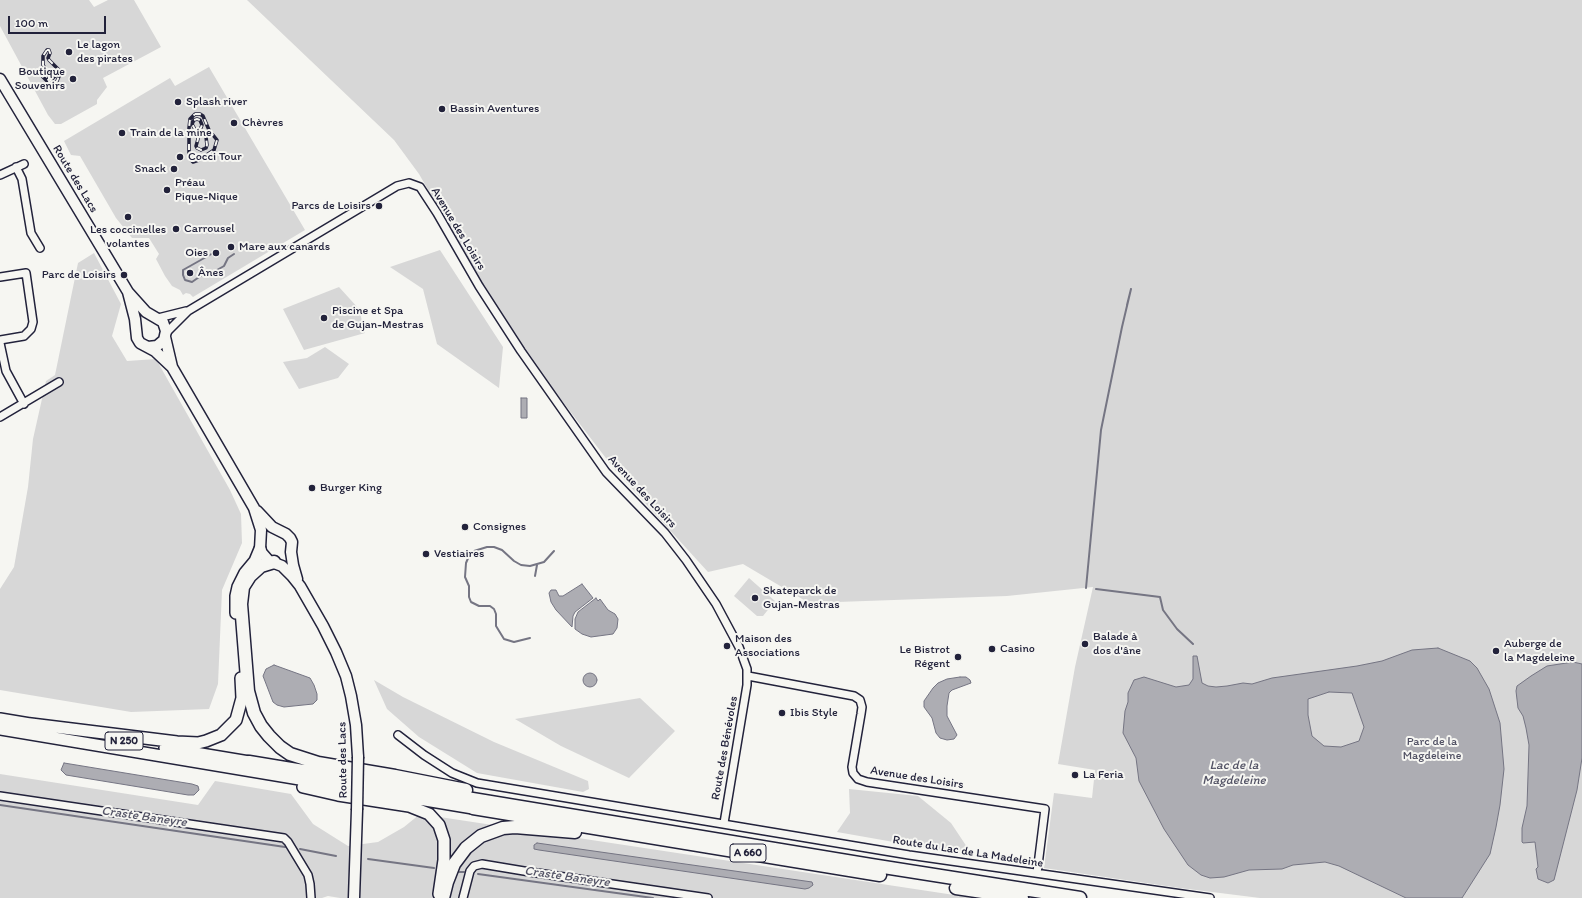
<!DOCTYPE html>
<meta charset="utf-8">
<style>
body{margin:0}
#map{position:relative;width:1582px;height:898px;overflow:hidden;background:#f6f6f2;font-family:Itim,sans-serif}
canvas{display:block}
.scale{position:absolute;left:8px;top:16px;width:98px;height:18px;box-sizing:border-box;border:2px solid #22223b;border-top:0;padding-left:5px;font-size:12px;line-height:14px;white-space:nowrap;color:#22223b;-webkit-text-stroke:3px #f6f6f2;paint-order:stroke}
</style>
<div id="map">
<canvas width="1582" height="898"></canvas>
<div class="scale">100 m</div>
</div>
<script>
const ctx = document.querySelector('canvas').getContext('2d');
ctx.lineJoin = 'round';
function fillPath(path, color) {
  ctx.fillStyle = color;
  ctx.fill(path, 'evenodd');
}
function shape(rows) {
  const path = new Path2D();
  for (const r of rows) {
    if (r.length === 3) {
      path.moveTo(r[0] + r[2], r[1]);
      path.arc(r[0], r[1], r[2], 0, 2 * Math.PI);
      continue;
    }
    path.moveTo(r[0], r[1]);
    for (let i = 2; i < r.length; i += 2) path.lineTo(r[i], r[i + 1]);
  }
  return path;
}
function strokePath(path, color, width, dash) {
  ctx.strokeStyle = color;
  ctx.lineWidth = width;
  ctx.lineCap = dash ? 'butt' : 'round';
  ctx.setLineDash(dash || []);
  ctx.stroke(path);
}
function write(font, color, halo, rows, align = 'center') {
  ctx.font = font + ' Itim,sans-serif';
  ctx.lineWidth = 4;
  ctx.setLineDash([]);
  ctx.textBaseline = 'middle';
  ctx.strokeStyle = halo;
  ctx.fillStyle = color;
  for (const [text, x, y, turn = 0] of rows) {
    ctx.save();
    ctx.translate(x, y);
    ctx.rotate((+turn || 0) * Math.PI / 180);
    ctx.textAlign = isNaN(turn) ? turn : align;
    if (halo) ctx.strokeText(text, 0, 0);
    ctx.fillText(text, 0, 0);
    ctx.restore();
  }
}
const green = shape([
 [0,0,89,0,94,7,108,0,134,0,161,47,103,78,107,87,97,100,97,104,61,124,55,124,48,115,0,26],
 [247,0,1582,0,1582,898,1260,898,1180,888,1044,868,1054,793,1092,798,1095,770,1058,764,1075,667,1093,587,1007,596,809,603,743,564,708,572,615,470,514,338,419,174,394,140],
 [209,67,305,230,193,297,190,294,186,293,183,295,180,290,172,286,165,276,156,259,159,254,149,238,132,238,116,218,80,156,71,155,64,141,170,78,175,86],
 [440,250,503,347,499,388,437,344,423,289,390,267],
 [94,253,121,304,112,336,127,361,156,359,230,490,241,514,242,543,222,590,218,684,209,709,131,712,0,690,0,589,14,567,28,487,33,439,46,381,55,375,78,263],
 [339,287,359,309,365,333,304,350,283,309],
 [325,347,349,364,338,378,299,389,283,362,307,358],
 [749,578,775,601,763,616,757,616,734,596],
 [374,680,403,697,494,742,588,781,589,789,583,792,477,773,419,737,387,709],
 [640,698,675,731,629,778,561,746,515,719],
 [0,774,198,805,215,781,291,794,313,824,348,846,378,842,404,827,420,814,974,898,340,898,328,896,322,898,0,898],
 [849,789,918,796,951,823,973,856,837,832,850,813]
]);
const water = shape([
 [521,398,527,398,527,418,521,418,521,398],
 [582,584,593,598,575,612,573,616,572,627,556,610,551,602,549,593,551,590,556,590,559,596,563,596,582,584],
 [596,598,598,601,600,599,608,610,615,614,618,619,617,628,613,634,591,637,582,634,575,629,575,619,578,612,596,598],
 [1438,648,1470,661,1477,668,1489,689,1500,723,1504,769,1500,805,1496,827,1490,854,1462,898,1406,898,1339,866,1325,862,1293,865,1282,869,1249,870,1224,877,1210,878,1201,875,1188,865,1164,829,1139,781,1136,758,1123,733,1125,711,1128,702,1128,693,1134,680,1144,677,1176,687,1189,685,1193,679,1193,656,1197,656,1202,683,1208,686,1216,687,1227,686,1243,683,1252,684,1272,678,1357,666,1382,661,1412,650,1438,648],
 [1329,692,1352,693,1364,727,1359,741,1341,747,1324,746,1312,736,1308,715,1308,699,1329,692],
 [1573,662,1582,664,1582,758,1577,790,1554,880,1548,883,1538,879,1536,869,1538,867,1535,842,1523,843,1522,842,1522,828,1527,806,1529,745,1526,728,1523,716,1518,708,1516,691,1517,686,1531,676,1547,666,1573,662],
 [274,665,310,678,314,685,317,694,317,700,313,704,284,707,277,705,273,702,263,676,266,669,274,665],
 [590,680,7],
 [960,677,966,677,970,680,971,683,952,690,949,693,947,706,947,716,957,735,954,739,947,740,940,738,936,733,932,718,924,707,924,701,933,688,938,683,947,679,960,677],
 [64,763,192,784,198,786,199,790,194,795,188,795,66,775,61,770,64,763],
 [537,843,812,882,813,885,809,888,805,889,539,850,534,849,534,845,537,843]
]);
const stream = shape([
 [215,252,183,270,183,275,185,280,192,282,202,275,217,270,224,266,228,258,234,254],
 [535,576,537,565],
 [1086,588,1101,430,1122,327,1131,289,1127,305],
 [1096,589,1160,597,1163,610,1177,629,1193,644],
 [530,638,514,642,504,639,496,626,496,614,494,609,490,606,479,606,471,602,469,597,469,586,465,577,466,563,469,556,474,551,487,547,494,547,502,550,514,561,521,565,530,566,544,562,554,551],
 [0,805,285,847],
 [300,849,336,856],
 [368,859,434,868],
 [459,872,464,872],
 [478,874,653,898]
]);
const minor = shape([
 [16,167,22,179,31,233,40,248],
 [0,175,24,164],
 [0,277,26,273,33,322,31,329,24,336,0,340],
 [158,318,186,311],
 [166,333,188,311,397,186,409,183,420,187,437,213,479,286,521,351,606,472,665,533,686,560,716,604,739,647,747,669,747,685,724,823],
 [0,343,6,371,24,404],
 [0,417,59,382],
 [748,676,854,696,860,700,862,707,861,714,852,767,853,773,858,779,867,782,1045,809,1037,873],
 [398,735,424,755,452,773,477,783,909,855,1210,898],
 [0,796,284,838,288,842,308,875,310,884,311,898],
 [463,898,470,871,474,866,482,864,530,872,708,898]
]);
const secondary = shape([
 [0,79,128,292,146,312,163,322,166,331,164,340,157,346,148,347],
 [128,292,135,319,137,338,140,343,155,351,172,367,254,508,261,530,260,549,262,553,269,561,282,566,292,576,300,586,323,626,336,652,346,676,351,696,356,725,358,757],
 [165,337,172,367],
 [257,511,272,527,286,534,290,538,292,542,291,552,293,565,297,579],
 [354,898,357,810]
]);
const trunk = shape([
 [236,613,236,596,238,587,245,573,255,561,260,549],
 [0,719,30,724],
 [23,723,177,742,198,743,206,741,221,735,236,720,242,698,241,678],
 [0,729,473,808],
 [165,748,249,762],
 [303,787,338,795,409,806,429,814,439,825,444,840,444,860,439,894]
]);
const motorway = shape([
 [274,562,261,566,250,576,243,587,241,604,248,691,254,713,261,726,269,736,280,747,290,754,318,763,395,776,466,790],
 [249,762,871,865,1080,898],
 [473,808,880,875],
 [956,888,1022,898],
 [443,898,447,882,454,864,466,848,481,836,503,828,515,827,575,832]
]);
const rail = shape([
 [47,50,49,50,50,53,48,58,49,60,61,72,57,81,52,85,49,82,55,76,54,71,49,72,49,79,47,81,43,77,46,70,43,65,43,56,47,50],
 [195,114,200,114,203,116,209,130,207,134,202,133,200,130,202,125,200,120,197,119,194,120,192,124,197,133,198,139,196,146,197,148,201,150,206,148,207,145,206,137,208,135,213,135,217,140,214,150,199,160,193,162,190,159,189,154,189,128,190,119,195,114]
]);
const secondaryBridge = shape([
 [357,810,358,757]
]);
const markers = [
 [69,52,4,"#22223b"],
 [73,79,4,"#22223b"],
 [178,102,4,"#22223b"],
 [442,109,4,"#22223b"],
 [234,123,4,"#22223b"],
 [122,133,4,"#22223b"],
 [180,157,4,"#22223b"],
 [174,169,4,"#22223b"],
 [167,190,4,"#22223b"],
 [379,206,4,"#22223b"],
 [128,217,4,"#22223b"],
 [176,229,4,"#22223b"],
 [231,247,4,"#22223b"],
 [216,253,4,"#22223b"],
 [190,273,4,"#22223b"],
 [124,275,4,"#22223b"],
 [324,318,4,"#22223b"],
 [312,488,4,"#22223b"],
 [465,527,4,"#22223b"],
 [426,554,4,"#22223b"],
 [755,598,4,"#22223b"],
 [1085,644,4,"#22223b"],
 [727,646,4,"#22223b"],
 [992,649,4,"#22223b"],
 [1496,651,4,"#22223b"],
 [958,657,4,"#22223b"],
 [782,713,4,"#22223b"],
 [1075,775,4,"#22223b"]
];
const shields = [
 [124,741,38],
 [748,853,36]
];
const shieldNames = [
 ["N 250",124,741],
 ["A 660",748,853]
];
const poiNames = [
 ["Le lagon",77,45],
 ["des pirates",77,59],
 ["Boutique",65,72,"right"],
 ["Souvenirs",65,86,"right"],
 ["Splash river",186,102],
 ["Bassin Aventures",450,109],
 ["Chèvres",242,123],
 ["Train de la mine",130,133],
 ["Cocci Tour",188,157],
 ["Snack",166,169,"right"],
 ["Préau",175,183],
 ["Pique-Nique",175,197],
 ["Parcs de Loisirs",371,206,"right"],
 ["Carrousel",184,229],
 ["Les coccinelles",128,230,"center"],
 ["volantes",128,244,"center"],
 ["Mare aux canards",239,247],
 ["Oies",208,253,"right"],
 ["Ânes",198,273],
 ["Parc de Loisirs",116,275,"right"],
 ["Piscine et Spa",332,311],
 ["de Gujan-Mestras",332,325],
 ["Burger King",320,488],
 ["Consignes",473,527],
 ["Vestiaires",434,554],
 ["Skateparck de",763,591],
 ["Gujan-Mestras",763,605],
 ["Balade à",1093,637],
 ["dos d'âne",1093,651],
 ["Maison des",735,639],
 ["Associations",735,653],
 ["Auberge de",1504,644],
 ["la Magdeleine",1504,658],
 ["Casino",1000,649],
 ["Le Bistrot",950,650,"right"],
 ["Régent",950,664,"right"],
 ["Ibis Style",790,713],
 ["La Feria",1083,775]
];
const streetNames = [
 ["Route des Lacs",75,179,59],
 ["Avenue des Loisirs",458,229,59],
 ["Avenue des Loisirs",642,492,47],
 ["Route des Bénévoles",725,748,-80],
 ["Route des Lacs",343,760,-91],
 ["Avenue des Loisirs",917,778,9],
 ["Route du Lac de La Madeleine",968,852,9]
];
const parkNames = [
 ["Parc de la",1432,742],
 ["Magdeleine",1432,756]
];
const waterNames = [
 ["Lac de la",1234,766],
 ["Magdeleine",1234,781],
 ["Craste Baneyre",144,817,8],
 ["Craste Baneyre",567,877,8]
];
fillPath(green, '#d7d7d7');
fillPath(water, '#adadb3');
strokePath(water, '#757583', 1);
strokePath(stream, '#757583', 2);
strokePath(minor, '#22223b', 10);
strokePath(secondary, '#22223b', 13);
strokePath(trunk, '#22223b', 14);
strokePath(motorway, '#22223b', 15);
strokePath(minor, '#f6f6f2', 7);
strokePath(secondary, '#f6f6f2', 10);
strokePath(trunk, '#f6f6f2', 11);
strokePath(motorway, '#f6f6f2', 12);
strokePath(rail, '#22223b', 3.5);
strokePath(rail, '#f6f6f2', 2, [6]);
strokePath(secondaryBridge, '#22223b', 13, []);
strokePath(secondaryBridge, '#f6f6f2', 10);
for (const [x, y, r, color] of markers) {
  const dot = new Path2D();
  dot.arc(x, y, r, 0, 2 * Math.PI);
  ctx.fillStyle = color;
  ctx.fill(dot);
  strokePath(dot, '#f6f6f2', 1.5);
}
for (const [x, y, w] of shields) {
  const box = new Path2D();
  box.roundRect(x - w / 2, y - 9, w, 18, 3);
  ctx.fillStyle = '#f6f6f2';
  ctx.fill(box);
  strokePath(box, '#22223b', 1);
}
write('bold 11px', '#22223b', null, shieldNames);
write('12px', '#22223b', '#f6f6f2', poiNames, 'left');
write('12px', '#22223b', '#f6f6f2', streetNames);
write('12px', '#4f4f62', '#f6f6f2', parkNames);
write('italic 13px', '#535365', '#f6f6f2', waterNames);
</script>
